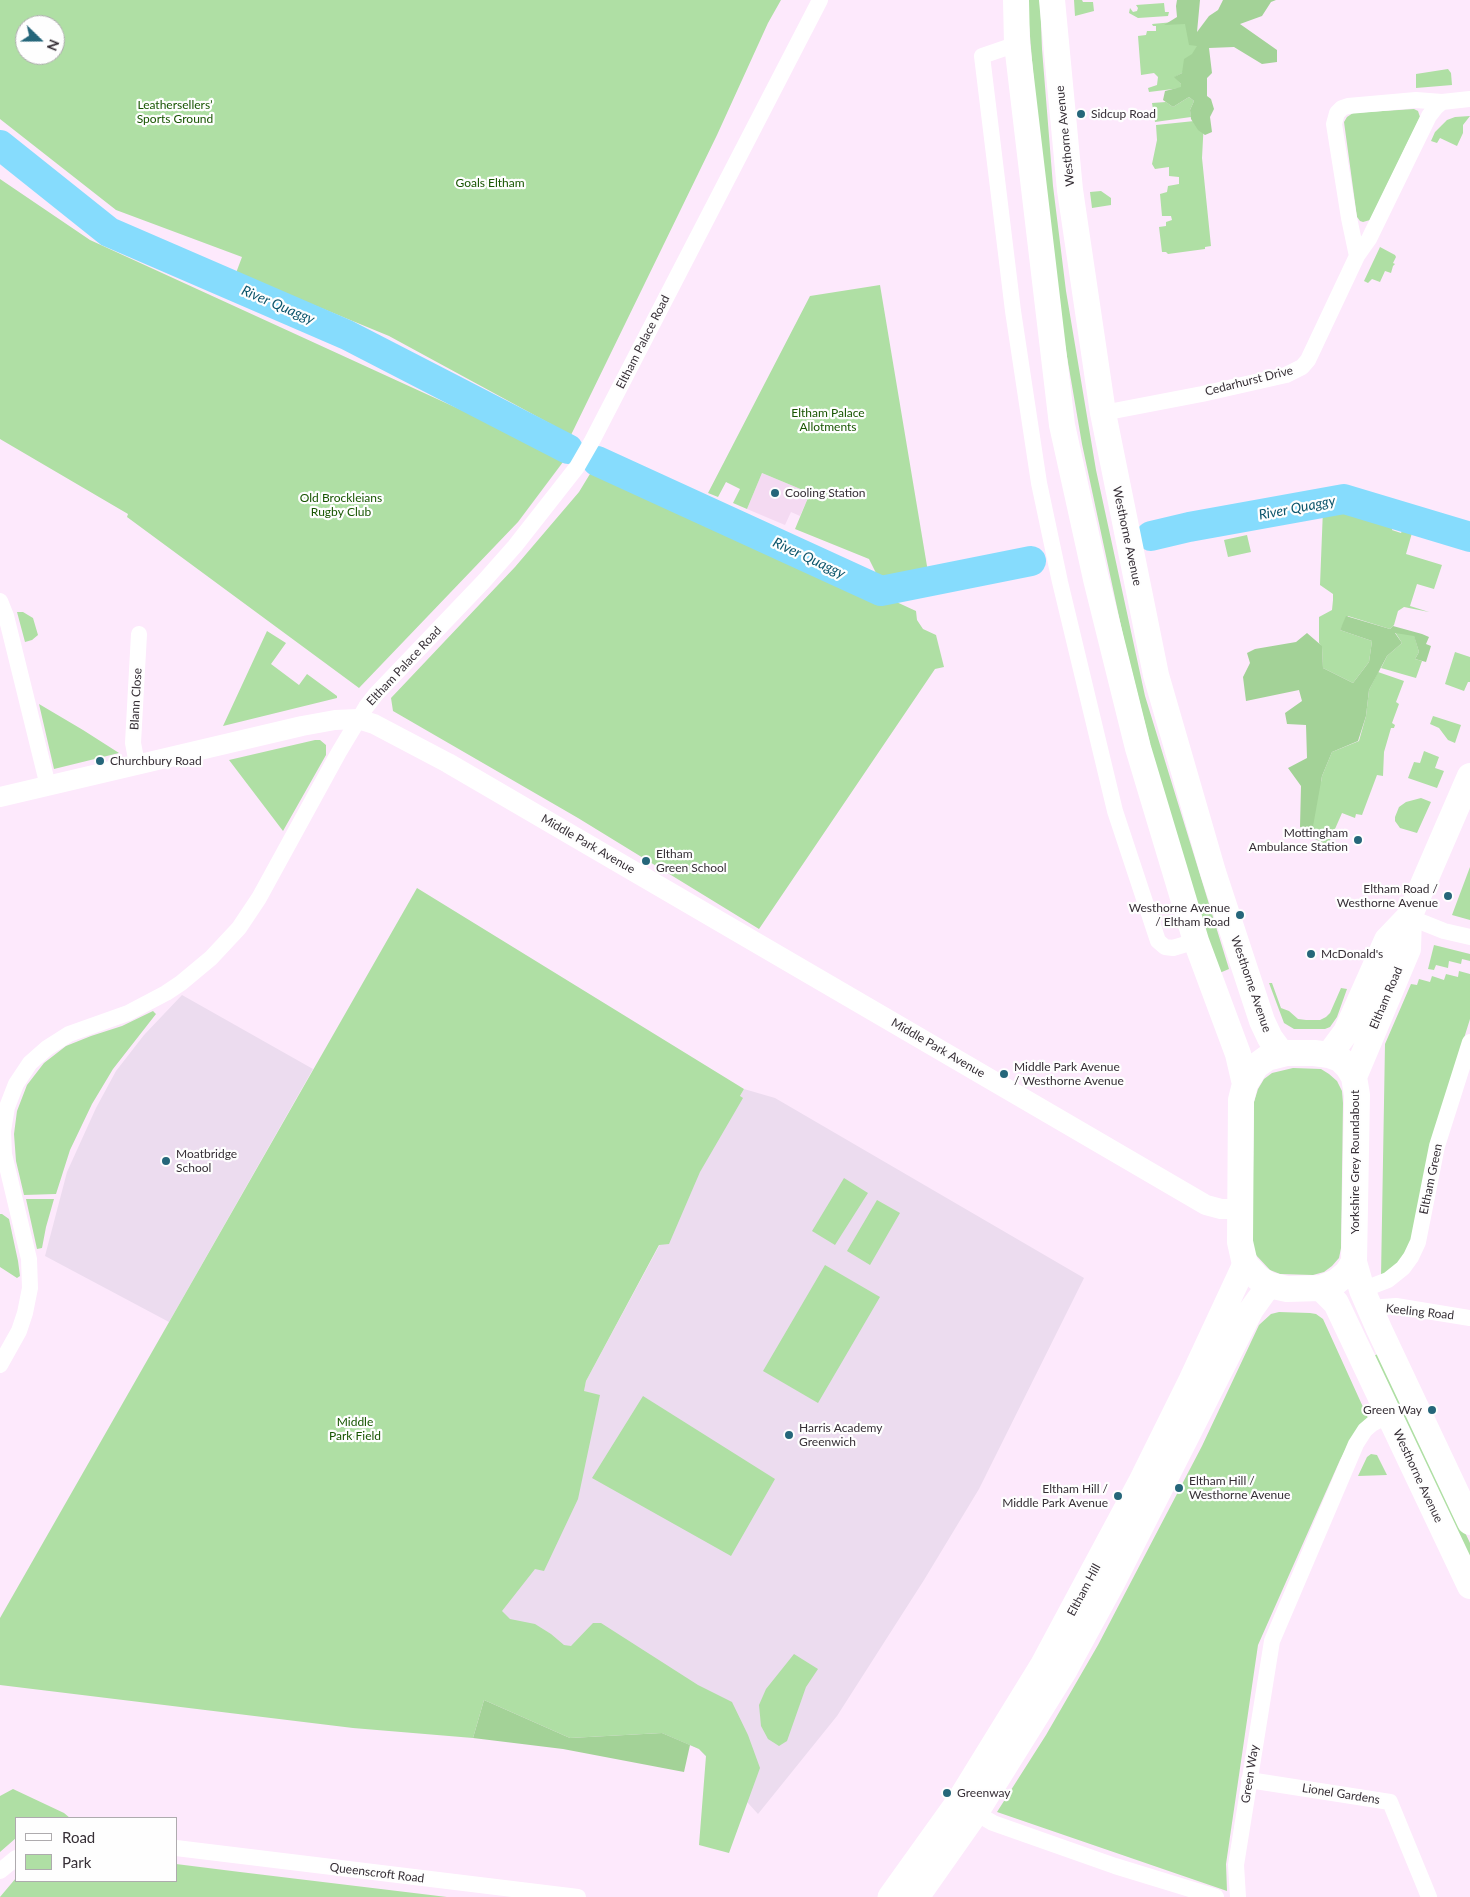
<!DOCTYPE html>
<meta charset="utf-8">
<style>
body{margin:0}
#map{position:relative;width:1470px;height:1897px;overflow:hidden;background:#fde9fc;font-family:Lato,sans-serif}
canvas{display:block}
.legend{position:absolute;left:15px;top:1817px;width:162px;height:65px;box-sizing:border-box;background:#fefefe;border:1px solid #aeabae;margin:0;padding:6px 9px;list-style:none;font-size:15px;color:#362f36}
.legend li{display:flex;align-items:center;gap:10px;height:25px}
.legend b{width:25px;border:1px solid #aeabae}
.north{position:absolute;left:15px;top:15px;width:50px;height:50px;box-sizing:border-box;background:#fefefe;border:1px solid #aeabae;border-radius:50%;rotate:112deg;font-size:14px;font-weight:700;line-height:20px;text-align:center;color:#362f36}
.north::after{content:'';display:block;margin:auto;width:18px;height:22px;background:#25667a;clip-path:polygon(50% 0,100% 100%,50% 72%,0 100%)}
</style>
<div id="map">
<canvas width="1470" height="1897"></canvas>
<ul class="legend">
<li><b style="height:6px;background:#fff"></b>Road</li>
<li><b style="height:14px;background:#afdfa4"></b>Park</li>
</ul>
<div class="north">N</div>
</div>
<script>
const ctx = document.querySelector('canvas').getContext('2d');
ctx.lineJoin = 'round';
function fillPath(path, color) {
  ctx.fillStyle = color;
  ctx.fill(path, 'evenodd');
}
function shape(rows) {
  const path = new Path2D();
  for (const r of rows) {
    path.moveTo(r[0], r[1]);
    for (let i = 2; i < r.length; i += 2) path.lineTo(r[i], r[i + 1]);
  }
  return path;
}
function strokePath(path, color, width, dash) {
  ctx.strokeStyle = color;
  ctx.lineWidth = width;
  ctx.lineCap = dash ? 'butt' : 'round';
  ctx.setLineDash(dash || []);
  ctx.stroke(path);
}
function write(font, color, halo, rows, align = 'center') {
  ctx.font = font + ' Lato,sans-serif';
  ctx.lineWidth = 4.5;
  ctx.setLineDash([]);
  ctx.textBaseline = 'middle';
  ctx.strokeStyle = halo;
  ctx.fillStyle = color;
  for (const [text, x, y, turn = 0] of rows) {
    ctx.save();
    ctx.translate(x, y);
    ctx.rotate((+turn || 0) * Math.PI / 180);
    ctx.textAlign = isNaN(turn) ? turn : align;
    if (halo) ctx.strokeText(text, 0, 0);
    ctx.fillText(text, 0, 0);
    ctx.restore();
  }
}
const built = shape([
 [762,473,810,493,800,516,791,512,785,525,747,509]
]);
const education = shape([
 [182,995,313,1069,169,1322,45,1256,67,1172,96,1108,116,1071,144,1035],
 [744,1089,775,1098,1084,1278,979,1489,924,1580,837,1716,758,1814,699,1749,662,1733,464,1628,559,1497,586,1381]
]);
const green = shape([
 [0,0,781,0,768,23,717,135,571,435,389,336,236,273,242,257,116,210,0,119],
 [25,25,55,25,55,55,25,55],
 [1027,0,1040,0,1042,49,1053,186,1066,291,1096,470,1145,696,1229,969,1217,974,1173,836,1124,640,1082,444,1047,240],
 [1074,0,1082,0,1083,2,1093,2,1094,11,1075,16],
 [1164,3,1165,12,1169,12,1168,16,1138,18,1129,13,1130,8,1133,12,1137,11,1138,8,1136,5],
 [1185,21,1207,43,1182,73,1175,77,1181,84,1181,88,1149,92,1148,88,1157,85,1158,77,1154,73,1141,75,1138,36,1146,35,1147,31,1156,31,1156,26,1153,26,1152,24],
 [1448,69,1451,73,1452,85,1416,88,1416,74],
 [1189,97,1194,101,1190,110,1191,117,1155,122,1152,103,1166,102,1173,107],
 [1414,109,1418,111,1420,117,1370,220,1363,222,1360,221,1357,217,1344,122,1347,117,1353,113],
 [1470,116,1463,125,1463,133,1457,146,1440,138,1437,143,1431,141,1435,132,1447,120,1455,117],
 [1204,120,1202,158,1211,246,1205,247,1205,249,1168,254,1166,252,1162,252,1159,227,1166,226,1166,222,1172,220,1171,216,1162,216,1160,194,1167,192,1168,186,1179,184,1179,177,1169,176,1169,167,1155,169,1152,164,1157,140,1156,125],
 [0,179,90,240,566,458,518,522,359,688,127,517,128,514,0,439],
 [1101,191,1111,198,1111,205,1092,208,1090,192],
 [1380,247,1395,255,1396,257,1393,263,1395,264,1393,266,1391,273,1385,271,1380,282,1372,279,1368,283,1364,281],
 [880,285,928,572,882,585,869,559,795,529,810,493,762,473,747,509,733,503,740,489,726,482,718,497,708,493,810,296],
 [596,464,916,611,917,620,923,629,936,635,944,667,935,669,759,929,578,818,393,711,391,698,515,567,579,492],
 [1343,505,1443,534,1442,536,1394,523,1392,530,1401,533,1402,531,1412,533,1406,554,1442,565,1434,589,1417,584,1410,606,1429,612,1404,607,1398,611,1394,625,1390,629,1348,616,1340,630,1372,641,1369,662,1353,683,1323,668,1322,647,1319,643,1319,617,1332,610,1333,600,1333,594,1320,585,1323,509],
 [1247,535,1251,552,1228,557,1224,540],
 [17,612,23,612,33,618,38,635,32,640,25,642],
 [267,631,286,643,271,664,299,685,307,674,337,696,337,698,223,726],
 [1395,632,1414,635,1419,652,1415,659,1422,661,1416,678,1381,668,1387,656,1402,643],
 [1455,652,1470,657,1470,682,1468,682,1464,691,1445,684],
 [1378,672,1404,681,1396,702,1399,704,1392,723,1395,725,1394,728,1391,728,1384,752,1383,776,1377,775,1362,815,1356,814,1355,818,1342,813,1328,845,1306,835,1314,784,1321,782,1322,776,1332,752,1359,741,1366,716,1369,690],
 [39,704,83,730,119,753,54,769],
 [1433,716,1461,725,1455,743,1448,740,1439,728,1430,724],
 [315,740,320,740,326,745,326,755,283,831,229,760],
 [1424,751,1439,757,1435,768,1444,771,1437,788,1408,778,1414,762,1420,763],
 [1421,798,1431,802,1417,833,1400,828,1395,821,1395,817,1399,807,1406,802],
 [1470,867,1470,920,1452,915],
 [417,888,744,1089,740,1096,743,1098,700,1172,669,1244,659,1245,586,1381,584,1391,600,1395,578,1499,544,1571,535,1569,502,1611,510,1619,535,1624,551,1634,564,1645,571,1646,593,1623,601,1623,698,1685,732,1702,748,1735,760,1768,729,1853,699,1845,706,1756,699,1749,662,1733,570,1738,484,1700,473,1738,353,1728,0,1685,0,1618],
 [1434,945,1470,954,1470,961,1462,959,1461,964,1449,961,1448,968,1436,965,1434,970,1428,969],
 [1459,971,1470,974,1470,1019,1431,1144,1412,1241,1398,1263,1381,1277,1385,1044,1411,984,1417,985,1419,979,1430,982,1432,976,1444,980,1446,974,1458,977],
 [1269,983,1272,983,1281,1008,1289,1011,1298,1019,1306,1020,1320,1020,1326,1017,1330,1013,1341,988,1347,989,1337,1017,1330,1027,1325,1029,1294,1029,1284,1023],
 [153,1011,156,1014,113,1069,92,1104,70,1150,56,1194,24,1195,16,1161,14,1134,17,1111,27,1085,44,1063,66,1046,91,1036,122,1026],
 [1293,1068,1321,1069,1329,1074,1337,1081,1342,1091,1343,1103,1341,1248,1339,1258,1332,1266,1324,1272,1313,1275,1280,1274,1270,1270,1255,1254,1252,1244,1254,1102,1258,1089,1264,1079,1272,1073],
 [844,1178,868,1193,835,1245,812,1231],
 [26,1199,54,1199,46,1227,42,1248,37,1249],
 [877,1200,900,1213,870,1265,847,1251],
 [0,1214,2,1214,9,1219,18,1261,20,1276,17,1278,0,1267],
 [825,1265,880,1297,818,1403,763,1371],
 [1279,1312,1310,1313,1316,1314,1323,1319,1368,1418,1352,1437,1340,1460,1258,1645,1226,1864,1227,1891,997,1812,1046,1735,1098,1645,1202,1446,1259,1325,1271,1314],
 [1380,1353,1470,1543,1470,1565,1371,1357],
 [643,1396,775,1479,731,1556,592,1478],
 [1371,1454,1377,1455,1387,1475,1358,1476,1367,1457],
 [794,1654,818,1669,806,1687,787,1741,779,1746,768,1739,761,1726,759,1705,766,1689],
 [13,1789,64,1813,70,1818,16,1818,16,1838,0,1852,0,1796],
 [176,1864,240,1872,447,1897,0,1897,16,1878,16,1881,176,1881]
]);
const forest = shape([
 [1177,0,1200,0,1197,32,1209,16,1218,10,1223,0,1276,0,1271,2,1262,16,1240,24,1277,50,1277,62,1262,64,1234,47,1209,48,1212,73,1207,78,1207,96,1211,99,1214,109,1210,117,1212,132,1205,135,1198,130,1191,119,1190,110,1194,101,1189,97,1173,107,1163,100,1165,91,1181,87,1181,84,1174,77,1182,73,1184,59,1192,54,1197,46,1189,45,1185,24,1164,25,1177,17,1176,6],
 [1346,616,1390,629,1393,626,1422,634,1429,637,1426,644,1431,646,1426,662,1415,659,1419,652,1414,636,1395,633,1402,643,1387,656,1369,690,1366,716,1358,741,1332,752,1322,776,1312,832,1300,827,1301,786,1288,768,1307,758,1306,725,1287,724,1285,713,1302,701,1299,690,1246,701,1243,677,1250,663,1247,653,1255,649,1296,642,1307,633,1322,646,1323,668,1353,683,1369,662,1372,641,1340,630],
 [484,1700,570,1738,662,1733,690,1745,684,1772,563,1749,473,1738]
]);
const river = shape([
 [0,145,109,232,347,335,568,449],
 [597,461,881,591,1031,561],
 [1151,536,1189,527,1344,499,1470,537]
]);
const minor = shape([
 [1017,44,982,56,1013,311,1039,483,1060,582,1115,811,1158,941,1165,947,1173,948,1196,941],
 [1357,256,1369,239,1429,116,1436,107,1442,102,1470,99],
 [1103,413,1202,394,1286,375,1302,367,1308,360,1357,256,1349,218,1334,124,1337,113,1342,108,1348,106,1416,100,1442,102],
 [0,601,6,616,48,786],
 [137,764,133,743,139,634],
 [1409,917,1444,931,1470,937],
 [1362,1290,1388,1280,1403,1268,1411,1257,1418,1242,1437,1146,1470,1042],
 [1371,1311,1382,1307,1396,1306,1470,1318],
 [0,1365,19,1331,25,1313,30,1288,29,1259,4,1154,3,1131,7,1107,16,1084,30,1063,47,1048,69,1034,128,1013,166,993,181,983,211,958,239,928,259,898,339,752,366,707,376,694,484,581,515,546,577,467,592,441,820,0],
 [1249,1780,1390,1802,1429,1897],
 [976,1813,993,1823,1115,1866,1216,1897],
 [176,1848,578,1897],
 [0,1871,16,1858],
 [1238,1897,1236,1865,1272,1641,1356,1444,1365,1430,1372,1424,1389,1415]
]);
const tertiary = shape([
 [0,797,302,726,335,720,358,719,374,724,448,763,1206,1205,1221,1209,1239,1209]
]);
const primary = shape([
 [890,1897,958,1802,1043,1664,1140,1483,1191,1380,1245,1264],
 [917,1897,976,1813,1064,1672,1112,1584,1251,1310,1269,1285]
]);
const trunk = shape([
 [1016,0,1017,44,1062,425,1096,579,1138,748,1196,941,1238,1054,1245,1084],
 [1052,0,1070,190,1103,413,1156,675,1213,872,1262,1021,1270,1038,1281,1053],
 [1287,1053,1314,1053,1329,1055,1340,1059,1348,1067,1354,1077,1357,1095,1354,1262,1347,1273,1336,1282,1321,1288,1287,1289,1269,1285,1258,1278,1245,1264,1240,1242,1241,1100,1245,1084,1256,1066,1267,1058,1287,1053],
 [1329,1055,1346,1032,1387,940,1409,917],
 [1354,1077,1408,949,1409,917,1470,776],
 [1354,1262,1362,1290,1379,1329,1470,1522],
 [1321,1288,1336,1303,1470,1586]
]);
const markers = [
 [1081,114,5,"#25667a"],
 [775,493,5,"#25667a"],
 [100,761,5,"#25667a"],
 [1358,840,5,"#25667a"],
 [646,861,5,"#25667a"],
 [1448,896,5,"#25667a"],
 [1240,915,5,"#25667a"],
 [1311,954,5,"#25667a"],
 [1004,1074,5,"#25667a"],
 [166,1161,5,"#25667a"],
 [1432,1410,5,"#25667a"],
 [789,1435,5,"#25667a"],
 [1179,1488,5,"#25667a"],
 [1118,1496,5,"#25667a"],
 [947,1793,5,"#25667a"]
];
const parkNames = [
 ["Leathersellers’",175,105],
 ["Sports Ground",175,119],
 ["Goals Eltham",490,183],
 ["Eltham Palace",828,413],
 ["Allotments",828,427],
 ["Old Brockleians",341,498],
 ["Rugby Club",341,512],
 ["Middle",355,1422],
 ["Park Field",355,1436]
];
const poiNames = [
 ["Sidcup Road",1091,114],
 ["Cooling Station",785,493],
 ["Churchbury Road",110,761],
 ["Mottingham",1348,833,"right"],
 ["Ambulance Station",1348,847,"right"],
 ["Eltham",656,854],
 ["Green School",656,868],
 ["Eltham Road /",1438,889,"right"],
 ["Westhorne Avenue",1438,903,"right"],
 ["Westhorne Avenue",1230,908,"right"],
 ["/ Eltham Road",1230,922,"right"],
 ["McDonald's",1321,954],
 ["Middle Park Avenue",1014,1067],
 ["/ Westhorne Avenue",1014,1081],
 ["Moatbridge",176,1154],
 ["School",176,1168],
 ["Green Way",1422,1410,"right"],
 ["Harris Academy",799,1428],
 ["Greenwich",799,1442],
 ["Eltham Hill /",1189,1481],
 ["Westhorne Avenue",1189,1495],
 ["Eltham Hill /",1108,1489,"right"],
 ["Middle Park Avenue",1108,1503,"right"],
 ["Greenway",957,1793]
];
const streetNames = [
 ["Westhorne Avenue",1065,136,-96],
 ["Eltham Palace Road",643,342,-63],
 ["Cedarhurst Drive",1249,381,-14],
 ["Westhorne Avenue",1127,536,78],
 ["Eltham Palace Road",404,666,-47],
 ["Blann Close",136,699,-87],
 ["Middle Park Avenue",588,844,30],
 ["Westhorne Avenue",1251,984,71],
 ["Eltham Road",1386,998,-67],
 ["Middle Park Avenue",938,1048,30],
 ["Yorkshire Grey Roundabout",1355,1162,-90],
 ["Eltham Green",1431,1179,-78],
 ["Keeling Road",1420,1312,6],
 ["Westhorne Avenue",1418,1476,65],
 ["Eltham Hill",1084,1590,-62],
 ["Green Way",1250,1774,-81],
 ["Lionel Gardens",1341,1794,9],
 ["Queenscroft Road",377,1873,7]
];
const waterNames = [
 ["River Quaggy",278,305,23],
 ["River Quaggy",1297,508,-11],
 ["River Quaggy",809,558,25]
];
fillPath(built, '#f4daf2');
fillPath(education, '#ecdcef');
fillPath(green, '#afdfa4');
fillPath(forest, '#a3d297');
strokePath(river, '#86dcfd', 30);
strokePath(minor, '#fff', 16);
strokePath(tertiary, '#fff', 20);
strokePath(primary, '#fff', 25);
strokePath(trunk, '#fff', 26);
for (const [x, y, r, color] of markers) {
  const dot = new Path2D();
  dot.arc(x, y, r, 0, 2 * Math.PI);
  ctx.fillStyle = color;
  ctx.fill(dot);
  strokePath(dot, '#fefefe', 2);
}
write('12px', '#185502', '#fefefe', parkNames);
write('12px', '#362f36', '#fefefe', poiNames, 'left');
write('12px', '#362f36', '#fefefe', streetNames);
write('italic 14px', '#0d566c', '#fefefe', waterNames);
</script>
